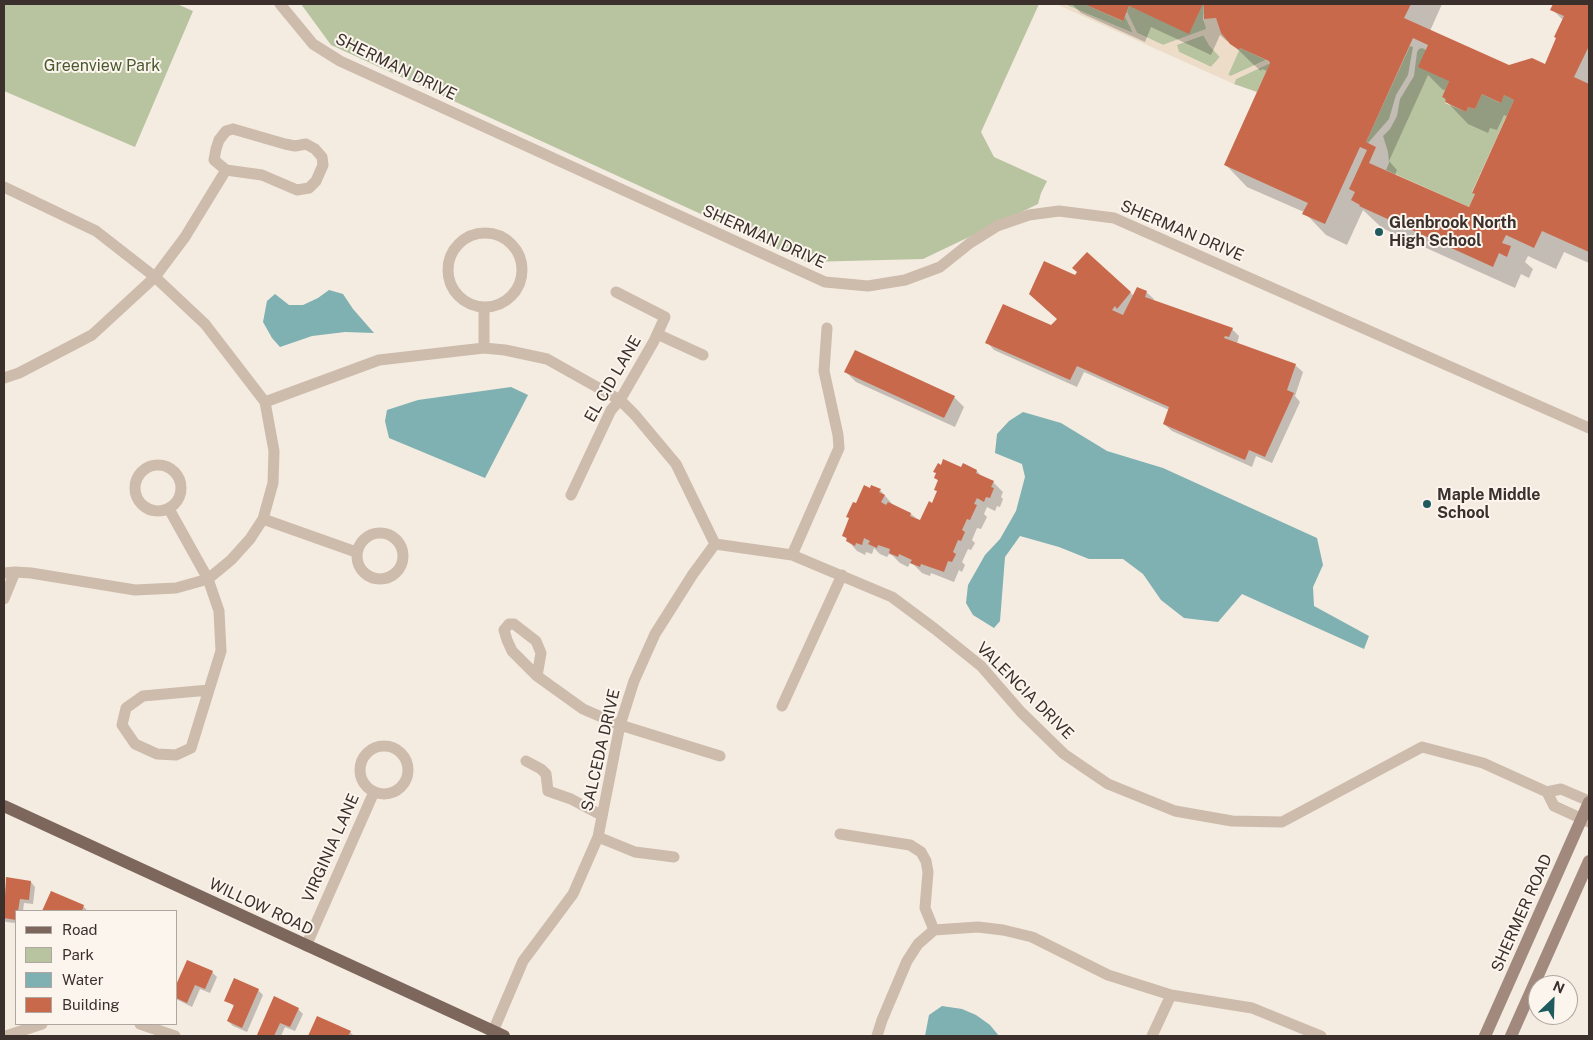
<!DOCTYPE html>
<style>
body{margin:0}
#map{position:relative;width:1593px;height:1040px;overflow:hidden;background:#f4ebe1;font-family:"Public Sans",sans-serif}
canvas{display:block}
.frame{position:absolute;inset:0;border:5px solid #3b302b;pointer-events:none}
.legend{position:absolute;left:15px;top:910px;width:162px;height:115px;box-sizing:border-box;background:#fbf5ee;border:1px solid #aea6a0;margin:0;padding:6px 9px;list-style:none;font-size:15px;color:#3b302b}
.legend li{display:flex;align-items:center;gap:10px;height:25px}
.legend b{width:25px;border:1px solid #aea6a0}
.north{position:absolute;left:1528px;top:975px;width:50px;height:50px;box-sizing:border-box;background:#fbf5ee;border:1px solid #aea6a0;border-radius:50%;rotate:24deg;font-size:14px;font-weight:700;line-height:20px;text-align:center;color:#3b302b}
.north::after{content:'';display:block;margin:auto;width:18px;height:22px;background:#1f5a5e;clip-path:polygon(50% 0,100% 100%,50% 72%,0 100%)}
</style>
<div id="map">
<canvas width="1593" height="1040"></canvas>
<div class="frame"></div>
<ul class="legend">
<li><b style="height:6px;background:#7d675c"></b>Road</li>
<li><b style="height:14px;background:#b8c4a0"></b>Park</li>
<li><b style="height:14px;background:#7fb0b2"></b>Water</li>
<li><b style="height:14px;background:#c8694b"></b>Building</li>
</ul>
<div class="north">N</div>
</div>
<script>
const ctx = document.querySelector('canvas').getContext('2d');
ctx.lineJoin = 'round';
function fillPath(path, color) {
  ctx.fillStyle = color;
  ctx.fill(path, 'evenodd');
}
function shape(rows) {
  const path = new Path2D();
  for (const r of rows) {
    if (r.length === 3) {
      path.moveTo(r[0] + r[2], r[1]);
      path.arc(r[0], r[1], r[2], 0, 2 * Math.PI);
      continue;
    }
    path.moveTo(r[0], r[1]);
    for (let i = 2; i < r.length; i += 2) path.lineTo(r[i], r[i + 1]);
  }
  return path;
}
function strokePath(path, color, width, dash) {
  ctx.strokeStyle = color;
  ctx.lineWidth = width;
  ctx.lineCap = dash ? 'butt' : 'round';
  ctx.setLineDash(dash || []);
  ctx.stroke(path);
}
function write(font, color, halo, rows, align = 'center') {
  ctx.font = font + ' "Public Sans",sans-serif';
  ctx.lineWidth = 4;
  ctx.setLineDash([]);
  ctx.textBaseline = 'middle';
  ctx.strokeStyle = halo;
  ctx.fillStyle = color;
  for (const [text, x, y, turn = 0] of rows) {
    ctx.save();
    ctx.translate(x, y);
    ctx.rotate((+turn || 0) * Math.PI / 180);
    ctx.textAlign = isNaN(turn) ? turn : align;
    if (halo) ctx.strokeText(text, 0, 0);
    ctx.fillText(text, 0, 0);
    ctx.restore();
  }
}
const green = shape([
 [4,4,177,4,193,11,135,147,4,91],
 [301,4,1039,4,981,132,994,157,1047,181,1041,193,1038,204,923,259,806,262,331,45],
 [1064,4,1084,4,1122,21,1125,16,1133,33],
 [1203,4,1204,4,1203,19,1207,29,1163,45,1137,33,1127,12,1129,6,1189,33],
 [1204,35,1209,45,1220,57,1211,67,1179,52,1176,45],
 [1410,46,1413,47,1408,75,1396,95,1389,119,1368,143,1366,142],
 [1240,48,1266,60,1231,76,1228,75],
 [1422,48,1426,50,1449,81,1442,97,1446,99,1445,103,1466,112,1468,107,1475,109,1482,94,1500,103,1504,95,1514,100,1472,192,1475,194,1469,207,1386,170,1389,163,1388,152,1383,136,1390,129,1397,116,1400,99,1414,76,1417,52,1419,49],
 [1270,63,1257,92,1234,84,1236,79]
]);
const plaza = shape([
 [1056,4,1064,4,1133,33,1125,16,1127,12,1137,33,1163,45,1206,29,1204,19,1216,18,1221,33,1230,44,1239,50,1228,75,1231,76,1266,60,1270,63,1236,79,1234,84],
 [1203,35,1209,45,1220,57,1211,67,1179,52,1177,45]
]);
const water = shape([
 [329,290,343,294,353,309,374,333,345,332,312,336,280,347,272,338,263,322,267,301,275,294,289,305,303,305,318,298],
 [511,387,528,395,485,478,389,438,385,421,387,410,418,400],
 [1023,412,1061,423,1107,451,1163,468,1317,538,1323,565,1313,587,1314,606,1369,636,1364,649,1242,594,1218,622,1184,618,1161,600,1143,574,1123,559,1089,559,1059,547,1020,536,1005,557,1000,621,994,628,973,615,966,603,968,585,985,555,1000,539,1016,511,1025,477,1022,464,995,453,997,434,1009,421],
 [942,1006,962,1009,976,1015,990,1025,999,1036,925,1036,929,1015]
]);
const shadow = shape([
 [1072,4,1442,4,1430,31,1509,67,1546,66,1563,20,1552,9,1554,4,1589,4,1589,263,1564,252,1556,269,1528,256,1525,262,1533,269,1529,278,1521,274,1515,288,1382,228,1363,210,1347,245,1326,235,1304,212,1247,187,1226,165,1267,71,1262,69,1261,71,1254,65,1229,41,1227,41,1220,35,1211,55,1151,27,1145,42,1081,13],
 [1428,75,1442,89,1446,91,1443,97,1447,102,1468,124,1488,133,1490,128,1497,130,1504,115,1508,117,1470,209,1395,175,1397,170,1389,161],
 [1087,254,1134,296,1146,292,1154,299,1153,301,1232,329,1239,336,1237,344,1295,365,1303,372,1295,396,1300,402,1272,463,1256,456,1252,467,1172,431,1164,424,1169,410,1084,372,1077,387,994,350,987,342,1051,327,1059,319,1075,277],
 [846,372,954,397,964,407,955,427,856,382],
 [963,465,977,471,983,478,993,482,1003,492,1001,497,1003,499,1000,507,997,506,995,511,987,507,984,514,987,517,981,529,977,528,972,540,975,543,971,550,968,549,962,562,965,565,962,572,959,570,954,582,931,573,930,576,922,573,914,565,910,563,908,567,900,563,893,556,889,554,887,557,880,554,874,548,872,554,866,552,865,555,857,551,843,535,857,505,880,490,894,506,911,514,921,522,933,504,938,492,939,482,936,478,941,466,962,468],
 [7,879,31,882,35,887,33,904,24,903,23,911,16,911,16,923,6,922,4,920,4,899],
 [52,892,84,907,88,911,44,911],
 [212,972,217,977,210,993,200,989,192,1007,176,999,176,988],
 [258,990,263,995,247,1032,233,1026,228,1021,235,1007,226,1000],
 [298,1009,303,1014,295,1031,285,1027,281,1036,260,1036,258,1034],
 [318,1018,350,1032,354,1036,310,1036]
]);
const building = shape([
 [1084,4,1203,4,1189,34,1129,6,1123,21],
 [1204,4,1411,4,1404,18,1509,65,1532,58,1545,64,1556,38,1554,37,1564,16,1550,10,1553,4,1589,4,1589,46,1574,77,1589,84,1589,252,1542,231,1534,248,1506,235,1502,243,1511,246,1507,257,1499,253,1493,267,1359,206,1360,205,1351,200,1355,192,1349,189,1367,150,1360,147,1325,224,1302,214,1308,203,1224,165,1270,63,1269,61,1240,48,1239,50,1230,44,1221,33,1216,18,1204,19],
 [1413,38,1428,45,1418,67,1449,81,1442,97,1446,99,1445,102,1466,112,1468,107,1475,109,1482,94,1501,103,1504,95,1514,100,1472,193,1475,194,1469,207,1369,163,1376,147,1366,142],
 [1087,252,1131,292,1117,309,1115,306,1112,310,1123,315,1137,287,1147,291,1145,297,1233,328,1229,337,1225,336,1224,338,1296,364,1287,390,1294,393,1265,457,1249,450,1245,460,1163,424,1169,407,1077,366,1070,380,985,343,1003,304,1051,325,1057,319,1029,294,1044,261,1075,275,1077,272,1072,268],
 [855,350,955,396,944,418,844,372],
 [943,459,961,467,963,463,977,470,976,473,994,481,991,487,994,488,990,498,986,497,984,502,977,498,974,504,977,505,970,520,967,519,962,530,965,532,961,541,958,540,953,552,956,554,952,562,948,561,944,572,921,564,920,567,910,563,912,560,899,554,898,557,889,553,890,549,878,545,877,548,868,544,870,541,864,538,862,545,856,543,855,546,846,541,847,538,842,536,849,518,846,517,853,502,856,503,864,485,870,488,871,485,881,489,879,492,885,495,881,502,886,505,888,502,911,513,910,516,920,520,929,501,932,503,937,491,934,490,938,480,934,478,936,473,933,472,938,463,941,465],
 [6,877,31,881,29,900,20,899,18,911,16,911,16,920,4,918],
 [51,891,84,905,82,911,42,911],
 [187,960,213,971,205,989,195,985,187,1003,176,998,176,985],
 [234,978,259,989,242,1028,227,1021,234,1005,224,1001],
 [274,996,299,1008,290,1027,280,1023,274,1036,260,1036,257,1035],
 [317,1016,351,1031,348,1036,308,1036]
]);
const minor = shape([
 [280,4,313,44,340,61,825,282,868,286,905,280,940,267,970,243,997,226,1029,215,1059,211,1114,218,1589,428],
 [233,129,285,144,295,146,306,144,315,149,322,157,323,165,316,181,309,188,297,190,262,175,226,170,214,160,216,149,219,140,226,131,233,129],
 [4,187,96,231,155,277,205,324,265,402,274,451,273,483,263,519,250,539,231,560,208,579,176,588,135,590,31,573,15,572,4,573],
 [485,270,37],
 [484,307,484,348],
 [657,334,703,355],
 [4,378,19,373,92,335,155,277,185,237,226,170],
 [265,402,379,360,484,348,505,350,547,359,620,400,635,415,676,464,715,544,792,555,892,597,935,629,981,666,1021,712,1064,754,1108,784,1175,811,1232,821,1282,822,1422,747,1483,763,1547,792,1561,789,1589,801],
 [158,488,23],
 [571,495,611,410,620,400,654,341,665,317,616,292],
 [169,509,208,579,219,611,221,651,191,748,176,755,157,754,135,744,122,725,126,708,143,696,209,690],
 [263,519,356,552],
 [380,556,23],
 [792,555,839,448,838,435,824,371,827,328],
 [4,599,15,572],
 [537,676,541,653,536,641,514,624,509,624,504,630,507,640,512,651,537,676,583,709,620,725,720,756],
 [782,706,842,575],
 [384,770,24],
 [526,761,541,769,546,774,548,791,571,799,601,815],
 [1547,792,1554,806,1589,822],
 [840,834,910,845,921,852,926,861,928,872,925,908,934,930,978,927,1003,930,1032,937,1108,975,1171,995,1252,1008,1321,1036],
 [598,837,635,852,674,857],
 [306,946,374,792],
 [140,1024,175,1036],
 [6,1036,42,1024],
 [491,1036,523,961,573,894,598,837,620,725,634,681,655,634,693,574,715,544],
 [877,1036,882,1020,907,961,918,944,934,930],
 [1152,1036,1171,995]
]);
const secondary = shape([
 [1485,1036,1589,802],
 [1511,1036,1589,861]
]);
const primary = shape([
 [4,806,504,1036]
]);
const markers = [
 [1379,232,5,"#1f5a5e"],
 [1427,504,5,"#1f5a5e"]
];
const parkNames = [
 ["Greenview Park",102,66]
];
const streetNames = [
 ["SHERMAN DRIVE",396,67,26],
 ["SHERMAN DRIVE",1182,231,23],
 ["SHERMAN DRIVE",764,237,24],
 ["EL CID LANE",613,379,-60],
 ["VALENCIA DRIVE",1025,691,45],
 ["SALCEDA DRIVE",601,750,-77],
 ["VIRGINIA LANE",331,848,-66],
 ["WILLOW ROAD",261,907,25],
 ["SHERMER ROAD",1522,913,-66]
];
const poiNames = [
 ["Glenbrook North",1389,223],
 ["High School",1389,241],
 ["Maple Middle",1437,495],
 ["School",1437,513]
];
fillPath(green, '#b8c4a0');
fillPath(plaza, '#ecdcc8');
fillPath(water, '#7fb0b2');
fillPath(shadow, '#0003');
fillPath(building, '#c8694b');
strokePath(minor, '#cdbbac', 11);
strokePath(secondary, '#a18a7d', 12);
strokePath(primary, '#7d675c', 12);
for (const [x, y, r, color] of markers) {
  const dot = new Path2D();
  dot.arc(x, y, r, 0, 2 * Math.PI);
  ctx.fillStyle = color;
  ctx.fill(dot);
  strokePath(dot, '#fbf5ee', 2);
}
write('16px', '#4a5a2e', '#fbf5ee', parkNames);
write('16px', '#3b302b', '#fbf5ee', streetNames);
write('bold 16px', '#3b302b', '#fbf5ee', poiNames, 'left');
</script>
